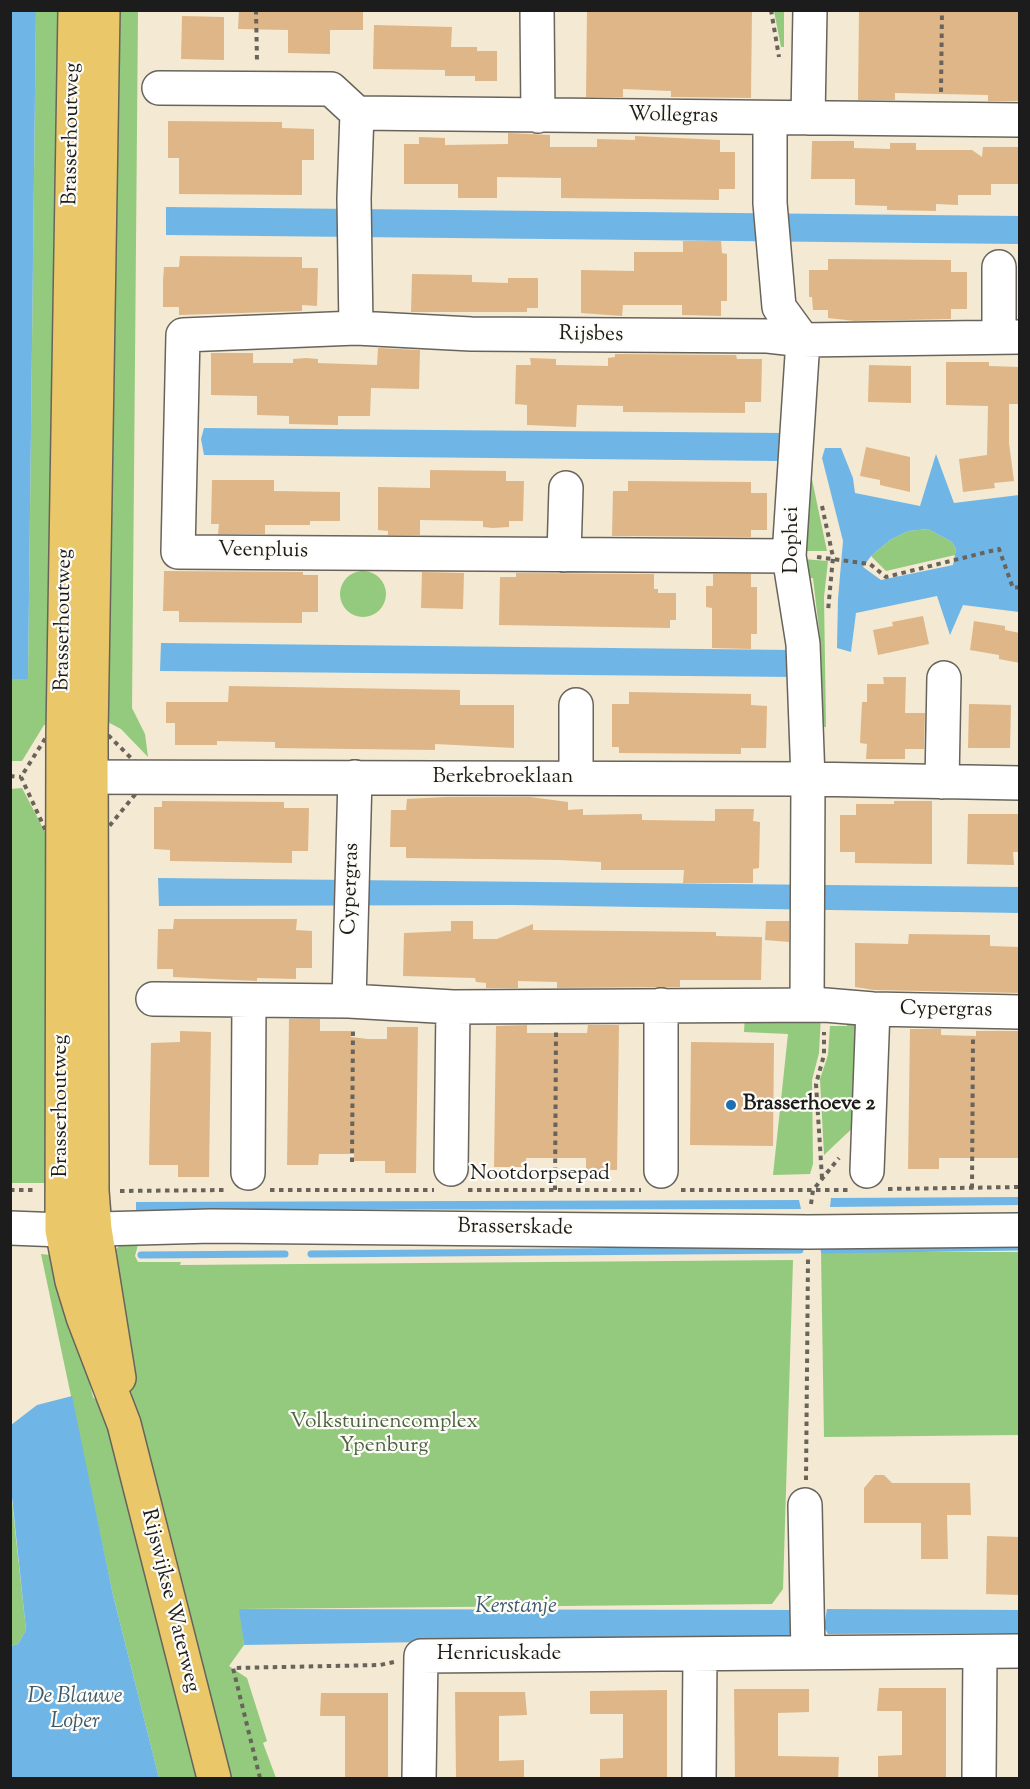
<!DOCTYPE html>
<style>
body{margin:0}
#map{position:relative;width:1030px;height:1789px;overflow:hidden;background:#f4e9d2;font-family:"Sorts Mill Goudy",serif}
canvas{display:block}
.frame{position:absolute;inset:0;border:12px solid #1c1c1c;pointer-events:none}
</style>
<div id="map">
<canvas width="1030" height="1789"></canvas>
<div class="frame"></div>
</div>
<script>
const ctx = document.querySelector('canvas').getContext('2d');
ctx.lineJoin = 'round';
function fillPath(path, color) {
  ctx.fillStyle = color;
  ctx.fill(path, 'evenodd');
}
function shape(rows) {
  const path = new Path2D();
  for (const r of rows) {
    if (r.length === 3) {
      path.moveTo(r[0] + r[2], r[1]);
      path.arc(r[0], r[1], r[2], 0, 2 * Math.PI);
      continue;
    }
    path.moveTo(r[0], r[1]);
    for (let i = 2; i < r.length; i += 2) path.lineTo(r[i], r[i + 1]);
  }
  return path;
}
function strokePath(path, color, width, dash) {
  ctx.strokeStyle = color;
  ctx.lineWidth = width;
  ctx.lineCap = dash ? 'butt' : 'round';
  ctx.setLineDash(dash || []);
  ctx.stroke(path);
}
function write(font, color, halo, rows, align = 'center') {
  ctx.font = font + ' "Sorts Mill Goudy",serif';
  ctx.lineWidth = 4.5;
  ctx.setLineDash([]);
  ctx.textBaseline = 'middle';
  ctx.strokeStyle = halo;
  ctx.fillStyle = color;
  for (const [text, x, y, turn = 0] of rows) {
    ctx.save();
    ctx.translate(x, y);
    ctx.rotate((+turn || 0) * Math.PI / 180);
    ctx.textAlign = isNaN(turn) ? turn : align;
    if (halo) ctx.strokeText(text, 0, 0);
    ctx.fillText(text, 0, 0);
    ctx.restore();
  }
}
const green = shape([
 [36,11,57,11,57,27,66,32,58,723,44,725,22,761,11,761,10,679,28,679],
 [114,11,138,11,132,708,145,734,148,757,121,729,102,719],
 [774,11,784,11,784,47,781,47],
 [809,465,827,551,805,551],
 [928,529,952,542,956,549,955,555,886,571,871,556,890,540,908,531],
 [803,559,828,561,824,597,826,727,816,727,815,695,822,693,821,646,813,645,813,638,820,638,813,578,805,579],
 [363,594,23],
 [22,788,53,847,55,1183,11,1183,10,789],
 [745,1015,821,1015,819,1053,812,1080,813,1164,810,1174,773,1175,788,1034,744,1032],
 [847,1019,862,1020,860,1121,824,1155,820,1079,828,1055,830,1026,847,1026],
 [139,1241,135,1256,138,1262,181,1262,180,1265,793,1260,783,1589,772,1604,240,1609,244,1645,229,1666,247,1678,267,1741,263,1743,276,1778,226,1778,136,1418,106,1260,121,1244],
 [821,1252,1019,1252,1019,1435,824,1437],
 [41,1254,59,1256,93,1397,109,1412,203,1778,159,1778,113,1595],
 [12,1502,26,1630,18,1644,11,1646]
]);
const water = shape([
 [36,10,28,679,11,679,10,11],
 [166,207,1020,216,1019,244,166,235],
 [204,428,785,433,778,461,204,455,201,439],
 [825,448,841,448,853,478,855,493,920,506,936,454,954,503,1019,495,1019,612,963,605,950,635,937,596,856,613,851,652,837,648,838,599,843,541,822,458],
 [928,529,952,542,956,549,953,565,881,580,863,567,871,556,890,540,908,531],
 [161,643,792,650,794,677,160,671],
 [158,878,1019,887,1020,913,513,905,159,906],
 [1019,1197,1019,1205,830,1207,831,1198],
 [799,1200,801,1209,136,1210,136,1202],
 [72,1396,113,1595,159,1778,11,1778,11,1646,18,1644,26,1630,11,1488,11,1425,37,1405],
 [239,1609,792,1610,791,1636,244,1645],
 [827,1609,1019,1610,1019,1633,828,1634,824,1627]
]);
const stream = shape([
 [824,1250,1020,1247],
 [311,1254,800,1250],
 [141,1255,285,1254]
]);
const building = shape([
 [239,10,363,10,363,30,330,30,330,54,288,53,288,30,238,29],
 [587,10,752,10,751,98,671,97,671,91,623,89,623,97,586,97],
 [859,10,1020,10,1020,101,988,101,988,95,895,93,895,100,858,100],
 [182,16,224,17,224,60,181,59],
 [374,25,452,27,451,47,477,47,477,51,497,51,497,81,475,81,475,76,445,76,445,70,373,69],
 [168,121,282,122,282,128,314,129,314,160,302,160,302,195,179,194,179,158,168,158],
 [508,133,550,135,550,147,597,147,597,139,635,140,635,136,720,140,720,152,735,152,735,189,719,189,719,200,561,198,561,178,497,177,497,198,458,198,458,184,404,184,404,144,419,144,419,137,445,138,445,145,508,144],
 [812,141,854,141,854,148,890,149,890,143,916,143,916,150,972,150,982,157,983,147,1020,147,1020,184,991,184,991,195,958,195,958,205,936,204,936,211,887,210,887,206,855,205,855,179,811,179],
 [683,241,721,241,722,253,727,254,727,301,721,301,721,316,682,315,682,305,623,305,622,316,581,313,581,270,634,271,634,252,683,252],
 [180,256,302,257,302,268,318,268,317,306,302,305,302,311,179,315,179,307,163,307,163,280,164,267,179,267],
 [828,259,951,260,951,272,967,272,967,309,951,309,951,319,855,321,828,318,828,310,813,310,812,297,809,297,809,270,828,270],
 [412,274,472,275,472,282,508,283,508,278,538,278,538,308,527,308,527,312,411,312],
 [378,348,420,350,419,389,371,388,370,416,338,416,338,425,289,424,289,416,257,415,257,396,211,395,211,353,253,353,253,363,293,363,293,359,306,358,318,359,318,363,377,365],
 [615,354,736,355,737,359,762,359,761,402,745,402,745,413,623,412,623,406,577,405,576,427,527,425,527,405,515,404,516,365,531,365,530,358,556,359,556,365,608,366,608,358,615,357],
 [946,362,989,362,989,366,1020,367,1020,404,1009,404,1009,443,1014,481,994,483,995,488,963,492,959,459,987,455,988,406,946,405],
 [869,365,911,366,911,403,868,402],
 [866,447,910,457,910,492,880,485,880,480,860,476],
 [430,470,506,471,506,481,524,481,523,521,509,521,509,527,493,528,483,527,483,521,420,520,420,535,388,535,388,531,378,530,378,487,430,488],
 [212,480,274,480,274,491,340,492,340,521,310,521,310,525,265,525,265,534,218,534,219,524,211,524],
 [628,481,751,482,751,493,767,493,767,530,751,530,751,537,612,536,613,491,628,491],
 [164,571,303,572,303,575,318,575,318,612,302,612,302,623,179,622,179,611,163,611],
 [422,572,464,573,463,609,421,608],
 [516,573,654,574,654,589,658,589,658,593,676,593,676,620,670,620,670,628,499,625,500,577,516,577],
 [713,574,751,574,751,587,757,587,757,634,751,634,751,649,712,648,712,608,706,607,706,586,713,586],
 [923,616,929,644,878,655,873,630,893,626,892,622],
 [974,621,1005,626,1005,630,1020,633,1020,663,999,659,999,655,970,650],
 [883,677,906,677,905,713,925,713,924,749,905,749,905,759,866,759,867,744,860,743,862,702,867,702,867,684,884,684],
 [229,686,460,690,460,705,514,705,514,748,435,744,435,750,275,748,275,742,217,741,217,745,175,745,175,723,166,723,166,702,228,702],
 [629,692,751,694,751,705,767,706,766,748,741,748,741,754,619,753,619,747,612,747,612,704,629,704],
 [969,704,1011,705,1010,748,968,748],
 [445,797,530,797,568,802,568,810,583,809,583,815,642,814,642,820,715,821,715,809,754,809,753,821,760,822,759,868,753,869,753,883,683,883,684,870,601,870,601,862,559,860,406,858,406,847,390,847,391,810,406,810,407,799],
 [162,801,284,802,284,808,309,808,308,851,292,851,292,863,170,861,170,850,154,849,154,807,162,807],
 [894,801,932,801,932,864,855,863,855,852,840,852,840,815,856,815,856,804,894,804],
 [968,814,1020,814,1020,852,1013,852,1014,865,967,864],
 [174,919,297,919,296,930,312,931,312,968,296,968,296,979,257,978,257,981,173,977,173,969,157,969,158,929,173,929],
 [451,921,473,921,473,939,497,939,533,924,533,930,716,932,716,936,762,937,761,980,680,980,680,987,557,988,557,982,518,981,518,988,486,988,486,983,476,982,475,978,403,976,404,933,451,931],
 [766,921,789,921,789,942,765,940],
 [909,934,990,935,990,946,1020,947,1020,993,874,990,855,987,855,943,908,944],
 [289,1019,320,1019,320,1031,351,1031,351,1037,368,1039,387,1039,387,1027,418,1027,416,1173,385,1173,385,1161,354,1161,354,1154,319,1154,318,1165,287,1165],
 [527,1025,527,1033,587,1033,588,1025,619,1025,617,1170,586,1170,586,1158,526,1158,526,1167,494,1167,496,1026],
 [910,1029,941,1029,941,1035,976,1036,976,1031,1020,1031,1020,1158,939,1158,939,1169,908,1169],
 [180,1031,211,1032,209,1177,178,1177,178,1165,149,1165,151,1043,180,1042],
 [691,1042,774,1043,773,1146,690,1145],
 [875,1475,884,1475,892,1483,970,1483,971,1515,947,1515,948,1559,921,1559,921,1523,864,1523,864,1488],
 [987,1536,1020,1537,1020,1595,986,1594],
 [879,1688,946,1688,946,1779,878,1779,878,1756,902,1755,902,1711,877,1711],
 [734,1689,809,1689,809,1712,778,1713,778,1756,839,1757,838,1779,735,1779],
 [667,1690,667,1779,600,1779,600,1759,623,1758,623,1714,590,1714,590,1691],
 [455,1692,525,1692,527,1715,499,1716,499,1761,524,1760,524,1778,456,1779],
 [321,1693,388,1693,388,1779,345,1779,345,1716,320,1716]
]);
const path = shape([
 [256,10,257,61],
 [771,10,779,57],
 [941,92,942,10],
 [822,506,833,557,828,611],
 [817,557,870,564,886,577,999,549,1013,588,1020,587],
 [63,733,109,736,137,764,138,791,106,830,92,833,46,831,21,777,48,734,63,733],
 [10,776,21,777],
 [352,1162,353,1027],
 [822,1178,816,1084,824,1055,824,1032],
 [972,1188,973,1039],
 [888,1189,1020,1187],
 [10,1190,35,1190],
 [270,1190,434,1190],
 [468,1190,641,1190],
 [555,1190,556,1032],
 [681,1190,848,1190],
 [120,1191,227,1190],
 [811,1204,813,1190,839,1158],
 [806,1480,808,1259],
 [260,1778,233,1668,380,1665,394,1662]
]);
const minor = shape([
 [537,10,538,116],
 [159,88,331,89,357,113,1020,120],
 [808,118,810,10],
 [770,119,770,203,779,307,803,340,789,556,803,644,808,779,807,1005],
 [999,267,999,336],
 [356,328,354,198,357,113],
 [564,555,566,488],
 [789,556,178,552,183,335,356,328,471,334,768,336,803,340,1020,337],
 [576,705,576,778],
 [65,777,808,779,1020,783],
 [942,782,944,678],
 [153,999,349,1001,453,1007,825,1005,873,1009,1020,1012],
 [349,1001,355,777],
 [451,1169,453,1007],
 [661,1171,661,1005],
 [867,1171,873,1009],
 [248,1173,249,1000],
 [10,1228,62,1230,212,1226,808,1232,1020,1230],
 [805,1505,808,1653],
 [419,1778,421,1656,1020,1651],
 [699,1778,700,1654],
 [979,1778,980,1652]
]);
const major = shape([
 [75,10,63,733,62,1230,72,1281,83,1317,124,1424,214,1778],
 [103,10,91,735,92,1191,95,1229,119,1378]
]);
const markers = [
 [731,1105,6,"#1f6fb2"]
];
const streetNames = [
 ["Wollegras",673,117,1],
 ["Brasserhoutweg",73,134,-89],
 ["Rijsbes",591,336,1],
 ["Dophei",793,540,-90],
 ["Veenpluis",263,552,1],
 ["Brasserhoutweg",65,620,-89],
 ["Berkebroeklaan",503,778],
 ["Cypergras",352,889,-88],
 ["Cypergras",946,1011,1],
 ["Brasserhoutweg",62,1106,-90],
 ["Nootdorpsepad",540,1175],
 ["Brasserskade",515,1229,1],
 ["Rijswijkse Waterweg",169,1601,76],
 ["Henricuskade",499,1655]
];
const poiNames = [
 ["Brasserhoeve 2",743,1105]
];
const parkNames = [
 ["Volkstuinencomplex",384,1423],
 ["Ypenburg",384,1447]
];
const waterNames = [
 ["Kerstanje",516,1608],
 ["De Blauwe",75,1698],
 ["Loper",75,1723]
];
fillPath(green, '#93ca7d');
fillPath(water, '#6fb6e6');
strokePath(stream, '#6fb6e6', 7);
fillPath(building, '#dfb687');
strokePath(minor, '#68645c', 36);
strokePath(major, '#68645c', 36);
strokePath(path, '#68645c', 4, [4.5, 4.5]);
strokePath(minor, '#fff', 33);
strokePath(major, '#eac769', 33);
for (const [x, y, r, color] of markers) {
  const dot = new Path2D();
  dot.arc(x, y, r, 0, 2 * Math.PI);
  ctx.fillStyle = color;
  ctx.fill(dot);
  strokePath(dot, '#fdfcf7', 2);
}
write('21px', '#1c1c1c', '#fdfcf7', streetNames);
write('bold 21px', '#1c1c1c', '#fdfcf7', poiNames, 'left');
write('21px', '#4c6243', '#fdfcf7', parkNames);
write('italic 22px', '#3d5a6d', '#fdfcf7', waterNames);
</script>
